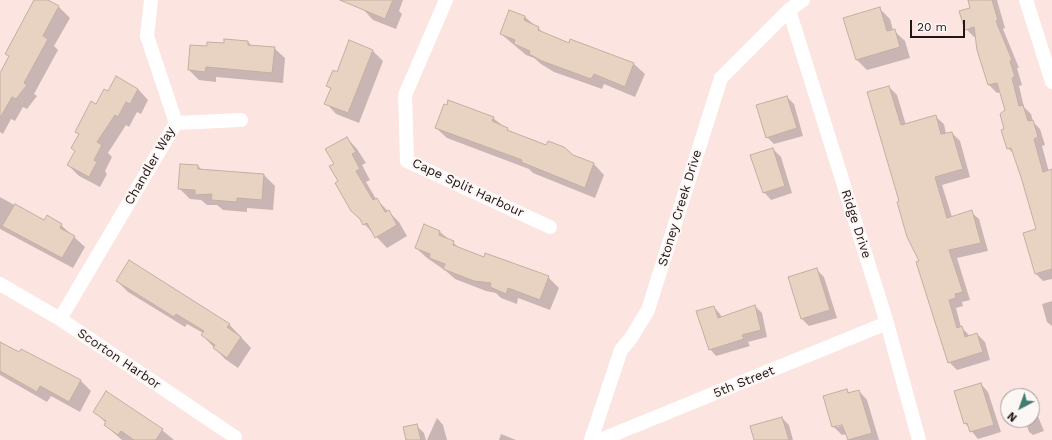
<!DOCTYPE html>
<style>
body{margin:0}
#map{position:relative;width:1052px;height:440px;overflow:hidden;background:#fce4e1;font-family:"Work Sans",sans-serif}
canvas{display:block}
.north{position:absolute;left:1000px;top:388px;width:40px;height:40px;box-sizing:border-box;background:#fcf6f5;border:1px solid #a49c9b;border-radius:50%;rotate:221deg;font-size:11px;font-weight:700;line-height:16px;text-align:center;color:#201615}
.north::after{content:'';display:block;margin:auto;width:14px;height:18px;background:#407f6d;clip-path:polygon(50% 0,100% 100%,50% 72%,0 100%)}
.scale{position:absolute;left:910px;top:20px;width:55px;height:18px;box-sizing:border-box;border:2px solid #201615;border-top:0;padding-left:5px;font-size:12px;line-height:14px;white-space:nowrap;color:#201615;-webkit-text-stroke:3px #fcf6f5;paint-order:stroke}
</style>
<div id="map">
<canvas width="1052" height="440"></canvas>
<div class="north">N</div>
<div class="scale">20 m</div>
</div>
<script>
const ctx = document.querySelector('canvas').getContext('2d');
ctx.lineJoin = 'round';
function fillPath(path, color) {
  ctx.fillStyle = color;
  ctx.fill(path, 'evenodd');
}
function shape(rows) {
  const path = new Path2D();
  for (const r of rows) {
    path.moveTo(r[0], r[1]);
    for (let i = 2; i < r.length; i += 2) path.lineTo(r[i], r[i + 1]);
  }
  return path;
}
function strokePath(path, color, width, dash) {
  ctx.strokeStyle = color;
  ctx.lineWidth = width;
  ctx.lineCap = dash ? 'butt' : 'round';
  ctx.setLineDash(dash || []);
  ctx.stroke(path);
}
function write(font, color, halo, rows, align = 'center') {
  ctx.font = font + ' "Work Sans",sans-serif';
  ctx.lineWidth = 4;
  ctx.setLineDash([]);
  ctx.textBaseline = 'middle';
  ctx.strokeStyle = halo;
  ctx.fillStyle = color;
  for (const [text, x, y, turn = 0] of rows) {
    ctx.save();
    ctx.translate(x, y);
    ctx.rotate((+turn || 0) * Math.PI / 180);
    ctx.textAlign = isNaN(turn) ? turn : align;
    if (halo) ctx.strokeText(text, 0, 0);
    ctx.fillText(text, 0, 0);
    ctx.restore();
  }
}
const shadow = shape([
 [35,0,46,0,59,7,70,18,54,46,58,50,34,94,37,96,27,109,23,107,15,121,11,119,3,134,0,132,0,75,10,57,7,54],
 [366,0,403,0,399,11,402,14,396,29,373,20,363,9],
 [969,0,997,0,1005,28,1003,29,1019,68,1017,68,1022,85,1019,86,1024,107,1031,114,1033,122,1040,129,1045,145,1042,146,1052,183,1052,279,1043,281,1035,273,1037,230,1022,177,1014,154,1008,148,1005,130,1006,110,1001,92,997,93,989,85,978,50,976,36,974,37,966,29,971,8],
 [879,8,890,19,893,30,905,41,910,58,867,70,857,60],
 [510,11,525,17,545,34,569,44,571,40,634,64,645,74,635,97,604,84,602,89,554,72,541,64,534,58,526,55,501,34],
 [248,42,252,46,274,48,285,58,283,83,216,77,216,82,199,80,189,70,208,47],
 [373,51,383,61,359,123,336,114,326,103,331,89,328,86,337,73],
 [889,87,897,95,906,125,936,117,944,124,946,134,952,133,960,141,970,177,942,185,952,217,971,212,979,219,988,251,957,258,970,300,962,302,963,306,956,308,961,327,970,336,977,334,985,342,990,360,957,370,949,362,921,261,900,202],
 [138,89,148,100,141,114,137,112,129,127,126,125,108,153,112,157,105,171,107,174,100,187,79,176,68,165,76,152,72,148,80,135,76,132,108,92],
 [787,97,794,104,803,136,774,144,767,137],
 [479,112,493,118,511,132,594,164,604,175,595,198,533,173,529,169,447,138,436,128],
 [347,138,357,149,366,163,362,165,370,180,366,182,376,199,399,222,407,236,387,248,352,211,339,181,335,164],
 [773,149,781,157,792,193,771,200,764,192],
 [198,166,202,170,264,175,275,186,273,210,247,208,247,212,223,210,217,205,207,205,201,200,190,199,179,188],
 [0,197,45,222,61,225,85,247,73,268,0,229],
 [440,232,462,250,484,258,548,277,559,288,550,310,518,298,517,304,501,298,496,293,486,291,455,279,446,271,427,258,416,248],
 [817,270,824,277,837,318,809,326,802,319,790,278],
 [117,281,229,324,251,348,238,368,225,359,202,335,203,333,187,324,185,327,128,292],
 [1052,301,1052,326,1047,322,1042,304],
 [755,306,762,313,767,337,748,342,750,346,716,356,710,349,714,307,720,314,722,318],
 [0,342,19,354,21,350,81,381,91,391,80,412,51,396,47,402,0,375],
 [981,384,988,392,1001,432,978,439,965,423],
 [1024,388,1029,396,1015,396,1014,392],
 [847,390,850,394,859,391,867,400,879,440,848,440,846,434,842,435,833,426],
 [837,425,847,425,837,427],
 [1032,402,1044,431,1033,435,1029,432,1025,420,1032,420],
 [94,411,162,430,174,440,122,440,105,425,106,423],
 [437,418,443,425,447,440,427,440],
 [782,418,789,425,793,440,755,440],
 [416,425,424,433,426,440,407,440],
 [501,434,516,440,499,440]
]);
const building = shape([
 [34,0,48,0,59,6,43,36,48,39,24,83,27,85,16,99,12,97,0,118,0,73,9,56,5,54,34,0],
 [340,0,393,0,385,19,340,0],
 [968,0,992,0,998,20,996,21,1012,60,1010,61,1015,77,1012,78,1019,106,1023,105,1028,121,1033,120,1038,137,1034,139,1043,172,1052,169,1052,269,1035,274,1023,233,1036,229,1021,177,1011,148,1007,149,1001,130,1004,129,1000,114,1005,110,997,83,988,85,977,50,974,27,965,30,959,11,970,8,968,0],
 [880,7,887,31,895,29,900,47,856,60,843,18,880,7],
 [509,10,525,16,524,20,539,27,538,30,569,43,570,39,634,63,625,87,594,74,591,79,542,61,529,54,530,51,514,44,515,40,500,34,509,10],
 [224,39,248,41,248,45,275,47,272,73,206,67,205,72,188,70,190,45,207,46,207,42,224,43,224,39],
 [349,40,373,50,348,113,324,104,331,88,326,86,333,70,337,72,349,40],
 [116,76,138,89,130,104,126,102,118,117,115,115,97,142,102,145,94,160,97,162,89,177,67,165,75,151,71,148,79,134,75,132,91,101,96,104,104,89,108,91,116,76],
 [889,86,901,125,936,115,941,134,952,132,963,169,935,177,947,218,972,210,981,243,949,250,963,292,955,294,956,298,949,300,957,328,962,326,965,337,977,333,983,352,948,363,916,262,919,261,907,237,897,202,899,201,867,92,889,86],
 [787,96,797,128,766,138,756,105,787,96],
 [448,100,494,117,492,121,508,128,507,130,546,145,548,141,564,147,573,155,594,163,585,188,521,162,522,160,435,128,444,104,447,105,448,100],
 [347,137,356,152,352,154,360,169,356,171,373,200,377,198,385,212,389,210,397,225,375,238,367,223,363,225,360,219,351,211,335,183,338,181,329,166,334,164,325,149,347,137],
 [773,148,785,186,763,193,750,155,773,148],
 [180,164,198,165,198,169,264,174,262,200,237,198,237,202,211,200,212,194,195,195,195,190,178,189,180,164],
 [15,204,44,220,47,215,62,224,60,228,75,236,62,258,2,226,15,204],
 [424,224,440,231,439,235,454,241,453,245,484,257,485,253,549,276,540,300,508,288,506,294,490,287,491,283,474,281,443,269,445,264,429,258,430,254,415,248,424,224],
 [129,260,230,324,227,327,241,337,227,358,213,348,215,345,201,335,204,331,176,314,174,317,116,281,129,260],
 [817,268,830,310,801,319,788,277,817,268],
 [755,305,761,330,742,335,744,339,709,350,696,311,714,306,718,318,755,305],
 [0,342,19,352,21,349,81,380,69,402,40,386,37,392,0,371,0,342],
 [981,383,994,425,970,432,967,423,964,424,954,391,981,383],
 [847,389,848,393,859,390,872,433,848,440,842,425,832,427,823,396,847,389],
 [106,391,163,429,156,440,134,440,121,431,118,435,104,425,106,421,93,412,106,391],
 [782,417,789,440,754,440,750,426,782,417],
 [417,424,421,440,406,440,403,427,417,424]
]);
const street = shape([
 [446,0,405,95,407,161,550,227],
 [1026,0,1052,82],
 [789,10,887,323,919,440],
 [176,123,241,120],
 [0,284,60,319,235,437],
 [60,319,176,123,147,36,151,0],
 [591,440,621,350,631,338,648,310,721,78,789,10,803,0],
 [600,440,887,323]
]);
const streetNames = [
 ["Chandler Way",150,166,-60],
 ["Cape Split Harbour",468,188,25],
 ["Stoney Creek Drive",680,208,-73],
 ["Ridge Drive",856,224,72],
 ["Scorton Harbor",119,359,34],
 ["5th Street",744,382,-22]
];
fillPath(shadow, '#0003');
fillPath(building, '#e8d2c2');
strokePath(building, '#c4ae9f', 1);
strokePath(street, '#fff', 14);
write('13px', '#201615', '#fcf6f5', streetNames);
</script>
